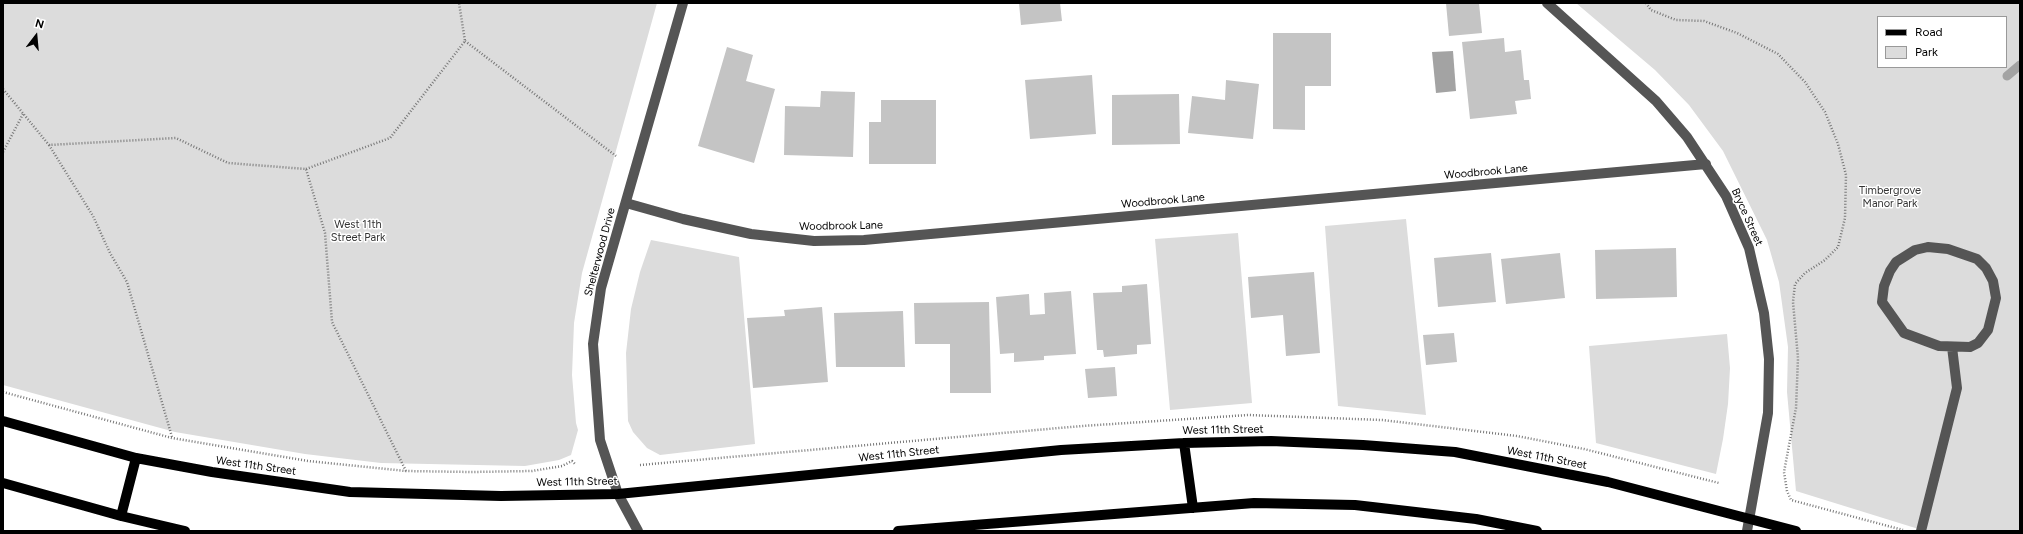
<!DOCTYPE html>
<style>
body{margin:0}
#map{position:relative;width:2023px;height:534px;overflow:hidden;background:#fff;font-family:Figtree,sans-serif}
canvas{display:block}
.frame{position:absolute;inset:0;border:4px solid #000;pointer-events:none}
.legend{position:absolute;left:1877px;top:16px;width:130px;height:52px;box-sizing:border-box;background:#fff;border:1px solid #999;margin:0;padding:5px 7px;list-style:none;font-size:12px;color:#000}
.legend li{display:flex;align-items:center;gap:8px;height:20px}
.legend b{width:20px;border:1px solid #999}
.north{position:absolute;left:16px;top:16px;width:40px;height:40px;-webkit-text-stroke:3px #fff;paint-order:stroke;rotate:16deg;font-size:11px;font-weight:700;line-height:16px;text-align:center;color:#000}
.north::after{content:'';display:block;margin:auto;width:14px;height:18px;background:#000;clip-path:polygon(50% 0,100% 100%,50% 72%,0 100%)}
</style>
<div id="map">
<canvas width="2023" height="534"></canvas>
<div class="frame"></div>
<ul class="legend">
<li><b style="height:5px;background:#000"></b>Road</li>
<li><b style="height:11px;background:#dcdcdc"></b>Park</li>
</ul>
<div class="north">N</div>
</div>
<script>
const ctx = document.querySelector('canvas').getContext('2d');
ctx.lineJoin = 'round';
function fillPath(path, color) {
  ctx.fillStyle = color;
  ctx.fill(path, 'evenodd');
}
function shape(rows) {
  const path = new Path2D();
  for (const r of rows) {
    path.moveTo(r[0], r[1]);
    for (let i = 2; i < r.length; i += 2) path.lineTo(r[i], r[i + 1]);
  }
  return path;
}
function strokePath(path, color, width, dash) {
  ctx.strokeStyle = color;
  ctx.lineWidth = width;
  ctx.lineCap = dash ? 'butt' : 'round';
  ctx.setLineDash(dash || []);
  ctx.stroke(path);
}
function write(font, color, halo, rows, align = 'center') {
  ctx.font = font + ' Figtree,sans-serif';
  ctx.lineWidth = 3;
  ctx.setLineDash([]);
  ctx.textBaseline = 'middle';
  ctx.strokeStyle = halo;
  ctx.fillStyle = color;
  for (const [text, x, y, turn = 0] of rows) {
    ctx.save();
    ctx.translate(x, y);
    ctx.rotate((+turn || 0) * Math.PI / 180);
    ctx.textAlign = isNaN(turn) ? turn : align;
    if (halo) ctx.strokeText(text, 0, 0);
    ctx.fillText(text, 0, 0);
    ctx.restore();
  }
}
const green = shape([
 [3,3,657,3,582,273,574,323,572,375,576,423,578,430,571,455,559,460,525,466,381,463,305,454,175,432,3,385],
 [1576,3,2020,3,2020,531,1925,531,1796,491,1787,392,1788,347,1779,282,1767,240,1723,151,1689,105,1655,70],
 [1878,17,2006,17,2006,67,1878,67],
 [1406,219,1426,415,1338,406,1325,226],
 [1238,233,1252,403,1170,410,1155,239],
 [651,240,739,257,755,444,660,455,647,448,633,432,628,421,626,353,631,309,640,272],
 [1727,334,1730,368,1728,404,1723,439,1716,474,1596,443,1589,346]
]);
const water = shape([
 [1453,51,1456,91,1436,93,1432,52]
]);
const stream = shape([
 [2007,76,2020,65]
]);
const building = shape([
 [1019,3,1060,3,1062,21,1021,25],
 [1446,3,1479,3,1482,33,1449,36],
 [1273,33,1331,33,1331,86,1305,86,1305,130,1273,129],
 [1504,38,1505,52,1521,50,1524,80,1529,80,1531,99,1515,101,1517,114,1470,119,1462,42],
 [727,47,753,55,746,81,775,89,754,163,698,146],
 [1092,75,1096,134,1030,139,1025,80],
 [1226,80,1259,84,1253,139,1188,133,1192,96,1225,100],
 [821,91,855,92,853,157,784,155,785,106,820,107],
 [1179,94,1180,144,1112,145,1112,95],
 [881,100,936,100,936,164,869,164,869,122,881,122],
 [1676,248,1677,297,1596,299,1595,250],
 [1491,253,1496,302,1438,307,1434,258],
 [1560,253,1565,298,1506,304,1501,259],
 [1314,272,1320,353,1286,356,1283,315,1251,318,1248,277],
 [1147,284,1151,344,1137,345,1137,354,1104,357,1103,350,1097,350,1093,293,1122,292,1122,286],
 [1071,291,1076,354,1044,356,1044,360,1014,362,1014,353,1000,354,996,297,1029,294,1030,315,1045,314,1044,293],
 [989,302,991,393,950,393,950,344,915,344,914,303],
 [822,307,828,382,753,388,747,318,785,316,784,310],
 [903,311,905,367,836,367,834,313],
 [1454,333,1457,362,1426,365,1423,335],
 [1115,367,1117,396,1088,398,1085,369]
]);
const path = shape([
 [1646,3,1651,10,1676,20,1704,21,1737,33,1778,54,1805,82,1825,112,1838,144,1846,175,1845,218,1838,247,1825,260,1805,273,1795,284,1793,302,1798,358,1796,408,1784,472,1787,491,1791,500,1903,530],
 [465,41,616,156],
 [3,89,49,145,176,138,228,163,306,169,325,233,332,322,406,471],
 [49,145,93,216,110,253,127,282,172,437],
 [3,152,23,114],
 [306,169,390,138,465,41,459,3],
 [3,392,172,438,308,461,406,471,471,472,532,471,562,466,572,461,576,465],
 [640,465,1082,426,1248,415,1382,420,1517,436,1584,449,1719,483]
]);
const minor = shape([
 [1547,3,1656,101,1687,137,1726,196,1749,248,1764,313,1769,359,1768,413,1747,531],
 [626,203,683,219,751,234,814,241,864,240,1706,164],
 [1928,247,1948,249,1977,259,1986,268,1993,281,1996,298,1988,330,1978,343,1970,347,1939,346,1904,333,1882,302,1884,286,1890,271,1896,262,1915,250,1928,247],
 [638,531,618,494,600,440,593,344,601,288,683,3],
 [1921,531,1957,388,1952,347]
]);
const major = shape([
 [3,421,136,458,212,472,350,492,501,496,618,494,1061,450,1184,443,1271,441,1363,445,1455,452,1608,482,1796,531],
 [1184,443,1193,508],
 [3,483,121,516,185,531],
 [121,516,136,458],
 [898,531,1254,503,1355,505,1476,519,1537,531]
]);
const streetNames = [
 ["Woodbrook Lane",1486,172,-5],
 ["Woodbrook Lane",1163,201,-5],
 ["Bryce Street",1747,217,66],
 ["Woodbrook Lane",841,226,-1],
 ["Shelterwood Drive",600,252,-75],
 ["West 11th Street",1223,430,-1],
 ["West 11th Street",899,454,-6],
 ["West 11th Street",1547,458,11],
 ["West 11th Street",256,466,8],
 ["West 11th Street",577,482,-1]
];
const parkNames = [
 ["Timbergrove",1890,191],
 ["Manor Park",1890,204],
 ["West 11th",358,225],
 ["Street Park",358,238]
];
fillPath(green, '#dcdcdc');
fillPath(water, '#a3a3a3');
strokePath(stream, '#a3a3a3', 9);
fillPath(building, '#c4c4c4');
strokePath(path, '#777', 2.5, [1, 2]);
strokePath(minor, '#555', 10);
strokePath(major, '#000', 10);
write('11px', '#000', '#fff', streetNames);
write('11px', '#333', '#fff', parkNames);
</script>
